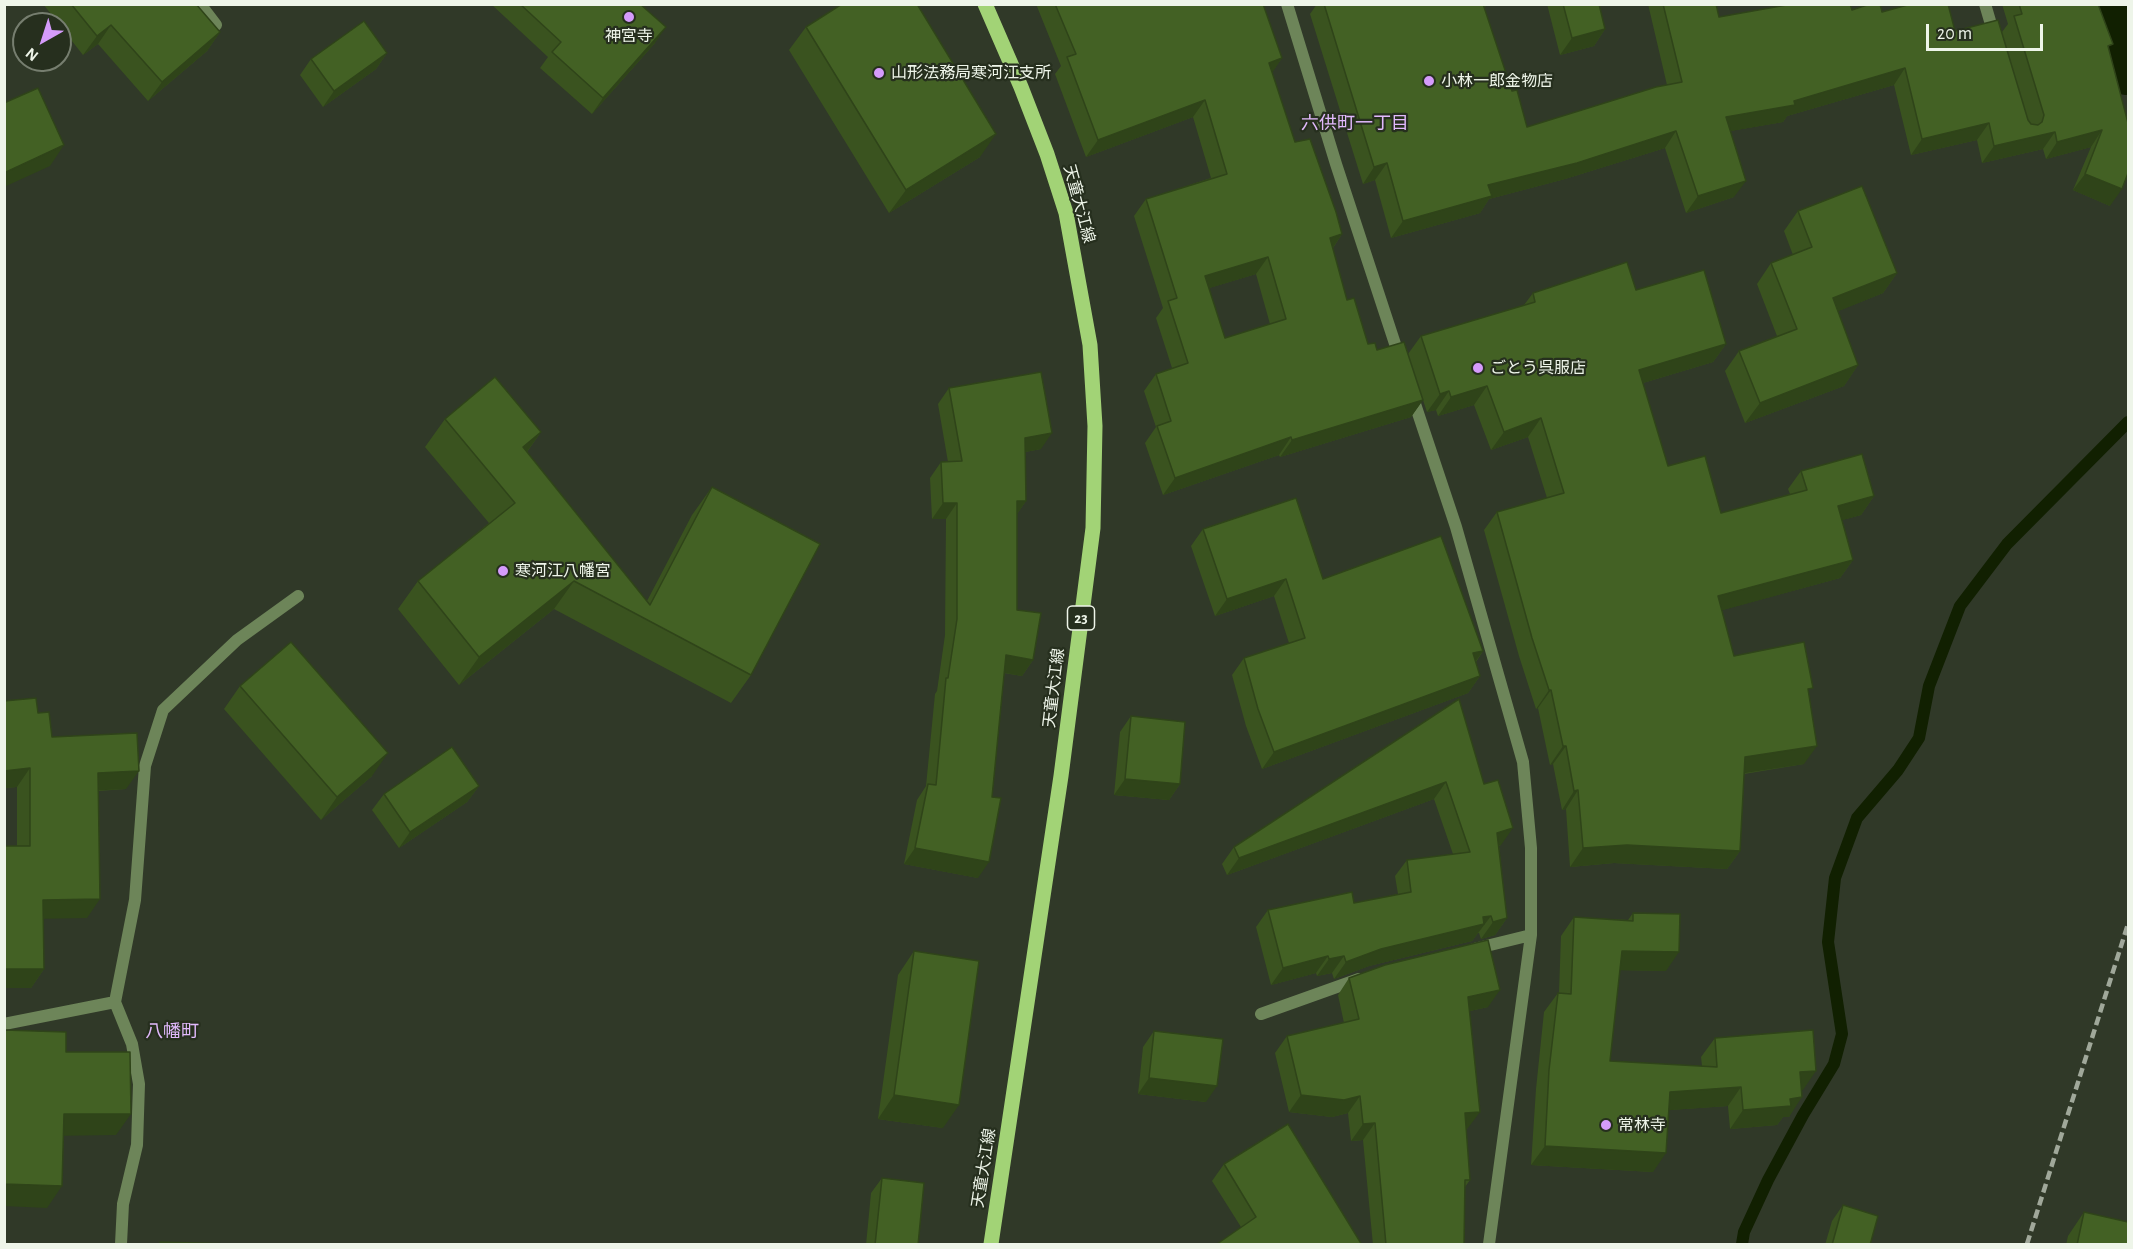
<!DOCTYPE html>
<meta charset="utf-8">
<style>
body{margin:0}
#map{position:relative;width:2133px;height:1249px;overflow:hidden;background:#303928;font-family:"Alegreya Sans",sans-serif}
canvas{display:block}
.frame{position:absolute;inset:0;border:6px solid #eef5e9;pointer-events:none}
.north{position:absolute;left:12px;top:12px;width:60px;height:60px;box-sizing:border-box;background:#262f1e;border:2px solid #767e6f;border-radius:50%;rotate:219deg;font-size:16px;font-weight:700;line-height:24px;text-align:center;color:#eef5e9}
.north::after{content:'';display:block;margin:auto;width:21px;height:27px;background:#d59bfb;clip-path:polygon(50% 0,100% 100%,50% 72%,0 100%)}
.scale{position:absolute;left:1926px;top:24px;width:117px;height:27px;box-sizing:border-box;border:3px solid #eef5e9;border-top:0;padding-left:8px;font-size:18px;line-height:21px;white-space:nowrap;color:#eef5e9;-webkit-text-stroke:4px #262f1e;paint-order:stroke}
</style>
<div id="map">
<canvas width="2133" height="1249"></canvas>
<div class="frame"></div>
<div class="north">N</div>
<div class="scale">20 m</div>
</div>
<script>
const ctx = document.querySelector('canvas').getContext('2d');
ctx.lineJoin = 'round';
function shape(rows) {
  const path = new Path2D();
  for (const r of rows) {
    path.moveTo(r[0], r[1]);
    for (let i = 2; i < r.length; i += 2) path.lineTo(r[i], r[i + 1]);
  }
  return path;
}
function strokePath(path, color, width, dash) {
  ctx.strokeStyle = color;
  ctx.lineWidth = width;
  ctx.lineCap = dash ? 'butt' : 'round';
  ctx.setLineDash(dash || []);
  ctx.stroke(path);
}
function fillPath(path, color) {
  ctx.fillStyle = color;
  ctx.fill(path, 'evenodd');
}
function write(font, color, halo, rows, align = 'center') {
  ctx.font = font + ' "Alegreya Sans","Noto Sans JP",sans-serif';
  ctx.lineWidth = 4.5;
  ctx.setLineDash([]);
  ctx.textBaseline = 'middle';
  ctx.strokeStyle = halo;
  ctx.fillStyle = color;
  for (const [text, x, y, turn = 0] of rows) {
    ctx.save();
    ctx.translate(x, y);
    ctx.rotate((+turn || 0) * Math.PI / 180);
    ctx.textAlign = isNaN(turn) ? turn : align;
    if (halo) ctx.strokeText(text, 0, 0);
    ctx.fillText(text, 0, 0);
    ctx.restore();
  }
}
const stream = shape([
 [1742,1244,1744,1232,1768,1180,1803,1115,1834,1064,1842,1034,1828,942,1835,878,1857,818,1898,770,1919,738,1929,686,1960,606,2007,544,2128,422]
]);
const river = shape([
 [2110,4,2128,60]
]);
const lane = shape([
 [200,4,216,25],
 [1287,4,1336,164,1400,359],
 [1985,4,1995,38],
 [1412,395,1456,527,1523,762,1531,848,1531,935,1489,1244],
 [1474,949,1531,935],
 [115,1002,132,1044,139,1084,137,1145,123,1204,121,1244],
 [1261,1014,1359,979],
 [4,1024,115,1002,135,900,145,766,163,710,237,640,298,596]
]);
const primary = shape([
 [985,4,1021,87,1047,154,1066,213,1090,345,1095,426,1093,528,1061,776,991,1244]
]);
const rail = shape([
 [2027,1244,2128,924]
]);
const wall = shape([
 [43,4,196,4,220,32,207,51,148,101,98,44,83,55,60,26,60,24,59,24],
 [491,4,640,4,655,43,592,114,540,68,548,57],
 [1036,4,1263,4,1282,58,1272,72,1295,142,1342,234,1333,248,1347,300,1368,344,1377,350,1408,354,1421,336,1524,305,1533,293,1636,290,1726,344,1713,362,1643,383,1668,466,1721,513,1790,494,1788,489,1801,471,1874,496,1861,515,1842,520,1853,560,1840,578,1722,610,1734,656,1808,694,1804,764,1744,774,1740,851,1727,869,1614,863,1570,867,1566,809,1562,810,1553,764,1550,765,1538,708,1536,709,1519,656,1484,530,1497,512,1547,498,1528,437,1491,450,1474,405,1438,416,1436,410,1427,412,1423,400,1411,417,1280,457,1279,455,1163,495,1145,443,1156,427,1144,391,1156,374,1172,368,1156,318,1163,308,1134,216,1146,199,1211,178,1193,117,1086,157,1055,74,1061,66],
 [1256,274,1270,324,1225,338,1209,288],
 [1317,4,1491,4,1484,7,1512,91,1527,127,1667,85,1648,4,1716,4,1719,17,1852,10,1882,12,1955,31,2002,32,2008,24,2002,4,2098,4,2109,50,2110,206,2073,190,2091,147,2046,159,2043,149,1982,163,1977,140,1911,155,1894,85,1787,116,1783,122,1730,131,1734,197,1686,213,1665,148,1565,179,1489,199,1480,213,1391,238,1375,180,1363,184,1310,14],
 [1547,4,1599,4,1605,29,1594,46,1560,55],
 [806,27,980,157,889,213,789,50],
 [387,53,376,69,323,107,300,75,311,59],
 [1798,211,1897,273,1883,293,1838,311,1858,365,1844,386,1745,423,1725,371,1739,351,1777,336,1757,284,1771,263,1793,255,1784,231],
 [949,388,1041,449,1025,452,1026,501,1017,514,1017,610,1033,660,1022,676,1004,673,978,878,904,864,917,800,926,786,935,694,937,691,945,635,946,519,932,519,930,478,941,462,948,462,938,404],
 [445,419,541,432,527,452,647,601,692,515,712,487,751,675,731,703,554,609,459,685,398,609,418,581,489,523,425,447],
 [1203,529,1323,579,1483,651,1476,662,1480,676,1468,693,1262,769,1246,726,1232,675,1244,658,1289,643,1274,596,1215,616,1191,546],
 [240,686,372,776,321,820,224,709],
 [1459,699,1501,845,1499,846,1507,918,1495,935,1481,939,1479,933,1478,933,1472,941,1369,966,1334,979,1332,973,1317,976,1316,973,1271,985,1256,927,1268,910,1354,903,1398,894,1395,876,1407,860,1453,854,1434,799,1227,875,1222,864,1234,847],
 [4,701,38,713,52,737,126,789,98,791,87,918,44,918,44,969,31,988,4,988,4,846,17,846,17,787,4,788],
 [1131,716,1180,784,1169,800,1114,795,1120,732],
 [479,786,467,802,399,848,372,810,384,794],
 [1633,913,1666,971,1620,970,1610,1061,1702,1066,1701,1057,1715,1038,1803,1090,1801,1090,1789,1117,1783,1117,1777,1125,1730,1129,1728,1106,1669,1110,1653,1172,1531,1165,1536,1089,1544,1012,1558,993,1559,993,1561,936,1574,917,1628,920],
 [914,951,943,1128,878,1119,898,975],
 [1349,978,1488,1007,1470,1011,1468,1128,1466,1129,1470,1180,1465,1187,1464,1245,1373,1245,1363,1140,1351,1141,1348,1113,1332,1117,1289,1112,1275,1053,1287,1036,1344,1023,1338,995],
 [1154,1031,1206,1102,1138,1094,1143,1047],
 [1224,1164,1362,1245,1216,1245,1241,1227,1212,1181],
 [882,1178,918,1245,866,1245,871,1193],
 [1843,1205,1870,1245,1825,1245,1832,1221],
 [2084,1212,2128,1245,2066,1245,2068,1236]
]);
const shadedWall = shape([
 [111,25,98,44,83,55,97,36],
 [666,27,655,43,592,114,603,98],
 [1605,29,1594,46,1560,55,1572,38],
 [220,32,207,51,148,101,162,82],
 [387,53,376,69,323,107,334,91],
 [1282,58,1270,76,1269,63],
 [1905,68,1894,85,1787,116,1783,122,1714,134,1726,117,1794,101],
 [1205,100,1193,117,1086,157,1098,140],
 [1989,123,1977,140,1911,155,1922,139],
 [2102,130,2091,147,2046,159,2057,142],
 [1676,131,1665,148,1565,179,1489,199,1480,213,1391,238,1403,221,1488,185],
 [2055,132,2043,149,1982,163,1994,146],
 [996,134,980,157,889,213,906,190],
 [64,145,50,166,4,187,4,173],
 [1387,163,1375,180,1363,184,1374,167],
 [2085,174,2122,189,2110,206,2073,190],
 [1746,181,1734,197,1686,213,1698,196],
 [1342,234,1330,252,1330,238],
 [1268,257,1256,274,1193,293,1205,276],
 [1897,273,1883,293,1819,319,1833,298],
 [1726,344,1713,362,1626,388,1639,370],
 [1858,365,1844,386,1745,423,1760,403],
 [1487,386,1474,405,1438,416,1451,397],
 [1449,391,1436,410,1427,412,1440,394],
 [1423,400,1411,417,1280,457,1292,440],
 [1541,418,1528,437,1491,450,1504,432],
 [541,432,521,460,523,447],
 [1052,433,1041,449,1014,454,1025,438],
 [1291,437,1279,455,1163,495,1175,478],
 [1874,496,1861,515,1825,525,1838,506],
 [1017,501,1026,501,1015,517],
 [943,503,957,503,946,519,932,519],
 [1853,560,1840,578,1705,615,1718,596],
 [1286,579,1274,596,1215,616,1227,599],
 [574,581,554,609,459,685,479,657],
 [1483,651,1471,668,1473,653],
 [1006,655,1033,660,1022,676,995,671],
 [1480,676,1468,693,1262,769,1274,752],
 [1549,690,1551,690,1538,708,1536,709],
 [1563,746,1566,746,1553,764,1550,765],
 [1817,746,1804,764,1732,775,1745,757],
 [388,753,372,776,321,820,337,797],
 [30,768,17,787,4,788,4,771],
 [139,771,126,789,85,791,98,773],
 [1125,779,1180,784,1169,800,1114,795],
 [1446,782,1434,799,1227,875,1239,858],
 [479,786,467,802,399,848,410,832],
 [1578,790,1566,809,1562,810,1574,791],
 [1513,828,1501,845,1485,850,1497,833],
 [1627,845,1740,851,1727,869,1614,863,1570,867,1583,848],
 [915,848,989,862,978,878,904,864],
 [100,899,87,918,30,919,43,900],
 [1491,916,1472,941,1369,966,1334,979,1346,962,1381,949,1483,917],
 [1507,918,1495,935,1481,939,1493,922],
 [1622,951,1679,952,1666,971,1609,970],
 [1328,956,1316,973,1271,985,1283,968],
 [1344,956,1332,973,1317,976,1329,959],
 [4,969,44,969,31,988,4,988],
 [1500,990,1488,1007,1456,1014,1468,997],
 [1816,1071,1803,1090,1787,1091,1800,1072],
 [1149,1078,1217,1086,1206,1102,1138,1094],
 [1741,1087,1728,1106,1657,1111,1670,1092],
 [894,1095,959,1105,943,1128,878,1119],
 [1301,1095,1360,1096,1348,1113,1332,1117,1289,1112],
 [1802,1097,1789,1117,1783,1117,1777,1125,1730,1129,1743,1110,1790,1099],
 [1480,1112,1468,1128,1453,1130,1465,1113],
 [64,1114,131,1114,116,1135,49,1136],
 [1375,1123,1363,1140,1351,1141,1363,1124],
 [1545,1146,1666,1153,1653,1172,1531,1165],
 [4,1184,62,1186,47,1208,4,1206]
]);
const building = shape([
 [71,4,196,4,220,32,162,82,111,25,97,36,71,4],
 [520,4,640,4,666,27,603,98,552,52,561,42,520,4],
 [842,4,917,4,996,134,906,190,806,27,842,4],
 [1055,4,1263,4,1282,58,1269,63,1295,142,1310,139,1336,212,1342,234,1330,238,1347,300,1354,298,1368,344,1375,343,1377,350,1404,342,1423,400,1292,440,1291,437,1175,478,1157,426,1171,421,1156,374,1188,363,1168,301,1177,298,1146,199,1227,174,1205,100,1098,140,1067,57,1076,54,1055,4],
 [1268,257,1286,319,1225,338,1205,276,1268,257],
 [1324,4,1483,4,1512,91,1517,90,1527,127,1656,87,1682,82,1663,4,1716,4,1719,17,1792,4,1850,4,1852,10,1870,4,1880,4,1882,12,1911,4,1948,4,1955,31,1998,20,2028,120,2031,124,2038,125,2042,122,2044,115,2014,16,2022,14,2019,4,2098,4,2113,44,2108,46,2128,123,2128,173,2122,189,2085,174,2102,130,2057,142,2055,132,1994,146,1989,123,1922,139,1905,68,1794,101,1795,105,1726,117,1746,181,1698,196,1676,131,1577,163,1488,185,1492,196,1403,221,1387,163,1374,167,1324,4],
 [1563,4,1599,4,1605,29,1572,38,1563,4],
 [364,21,387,53,334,91,311,59,364,21],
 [38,88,64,145,4,173,4,103,38,88],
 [1862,186,1897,273,1833,298,1858,365,1760,403,1739,351,1797,329,1771,263,1812,247,1798,211,1862,186],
 [1627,262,1636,290,1704,270,1726,344,1639,370,1668,466,1705,456,1721,513,1807,490,1801,471,1862,454,1874,496,1838,506,1853,560,1718,596,1734,656,1804,642,1813,688,1808,689,1817,746,1745,757,1740,851,1627,845,1583,848,1578,790,1574,791,1566,746,1563,746,1551,690,1549,690,1532,638,1497,512,1564,493,1541,418,1504,432,1487,386,1451,397,1449,391,1440,394,1421,336,1535,302,1533,293,1627,262],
 [1041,372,1052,433,1025,438,1026,501,1017,501,1017,610,1041,613,1033,660,1006,655,992,797,1001,798,989,862,915,848,928,784,936,785,946,678,948,678,957,619,957,503,943,503,941,462,962,461,949,388,1041,372],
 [495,377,541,432,523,447,650,605,712,487,820,544,751,675,574,581,479,657,418,581,515,503,445,419,495,377],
 [1296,498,1323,579,1441,536,1483,651,1473,653,1480,676,1274,752,1258,709,1244,658,1305,638,1286,579,1227,599,1203,529,1296,498],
 [291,642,388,753,337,797,240,686,291,642],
 [36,698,38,713,49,712,52,737,137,733,139,771,98,773,100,899,43,900,44,969,4,969,4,846,30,846,30,768,4,771,4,701,36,698],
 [1459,699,1484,784,1498,780,1513,828,1497,833,1507,918,1493,922,1491,916,1483,917,1484,924,1381,949,1346,962,1344,956,1329,959,1328,956,1283,968,1268,910,1352,892,1354,903,1411,892,1407,860,1470,852,1446,782,1239,858,1234,847,1459,699],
 [1131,716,1185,722,1180,784,1125,779,1131,716],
 [452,747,479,786,410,832,384,794,452,747],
 [1633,913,1680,914,1679,952,1622,951,1610,1061,1717,1067,1715,1038,1813,1030,1816,1071,1800,1072,1802,1097,1790,1099,1791,1106,1743,1110,1741,1087,1670,1092,1666,1153,1545,1146,1549,1070,1558,993,1571,994,1574,917,1633,921,1633,913],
 [1488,940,1500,990,1468,997,1480,1112,1465,1113,1470,1180,1465,1180,1464,1245,1386,1245,1375,1123,1363,1124,1360,1096,1344,1100,1301,1095,1287,1036,1359,1019,1349,978,1385,965,1488,940],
 [914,951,979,961,959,1105,894,1095,914,951],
 [4,1030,66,1032,66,1052,130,1052,131,1114,64,1114,62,1186,4,1184,4,1030],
 [1154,1031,1223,1039,1217,1086,1149,1078,1154,1031],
 [1288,1124,1362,1245,1218,1245,1217,1244,1256,1217,1224,1164,1288,1124],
 [882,1178,924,1183,918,1245,875,1245,882,1178],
 [1843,1205,1878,1216,1870,1245,1832,1245,1843,1205],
 [2084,1212,2128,1222,2128,1245,2077,1245,2084,1212],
 [160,1242,231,1244,231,1245,160,1245,160,1242]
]);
const markers = [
 [629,17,6,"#d59bfb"],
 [879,73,6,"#d59bfb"],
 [1429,81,6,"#d59bfb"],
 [1478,368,6,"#d59bfb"],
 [503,571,6,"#d59bfb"],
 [1606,1125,6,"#d59bfb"]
];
const shields = [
 [1081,618,27]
];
const shieldNames = [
 ["23",1081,618]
];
const poiNames = [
 ["神宮寺",629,36,"center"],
 ["山形法務局寒河江支所",891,73],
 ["小林一郎金物店",1441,81],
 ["ごとう呉服店",1490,368],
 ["寒河江八幡宮",515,571],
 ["常林寺",1618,1125]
];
const streetNames = [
 ["天童大江線",1079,204,75],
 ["天童大江線",1054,688,-83],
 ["天童大江線",984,1168,-81]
];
const neighbourhoodNames = [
 ["六供町一丁目",1355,124],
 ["八幡町",172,1032]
];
strokePath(stream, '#112001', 12);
strokePath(river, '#112001', 70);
strokePath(lane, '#6d8559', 12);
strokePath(primary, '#a2d376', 15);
strokePath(rail, '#a0a89a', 4.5, [9, 4.5]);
fillPath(wall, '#3a531f');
fillPath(shadedWall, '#2f4419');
fillPath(building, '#436124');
strokePath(building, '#2f4419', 1.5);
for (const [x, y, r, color] of markers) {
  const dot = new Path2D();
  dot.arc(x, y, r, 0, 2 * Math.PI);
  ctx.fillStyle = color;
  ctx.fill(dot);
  strokePath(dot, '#262f1e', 2);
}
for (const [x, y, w] of shields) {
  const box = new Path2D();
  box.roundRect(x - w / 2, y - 12, w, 24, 4.5);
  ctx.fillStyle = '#262f1e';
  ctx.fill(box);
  strokePath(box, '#eef5e9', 1.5);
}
write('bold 15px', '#eef5e9', null, shieldNames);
write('16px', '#eef5e9', '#262f1e', poiNames, 'left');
write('16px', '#eef5e9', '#262f1e', streetNames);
write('18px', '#e1b9fc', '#262f1e', neighbourhoodNames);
</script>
